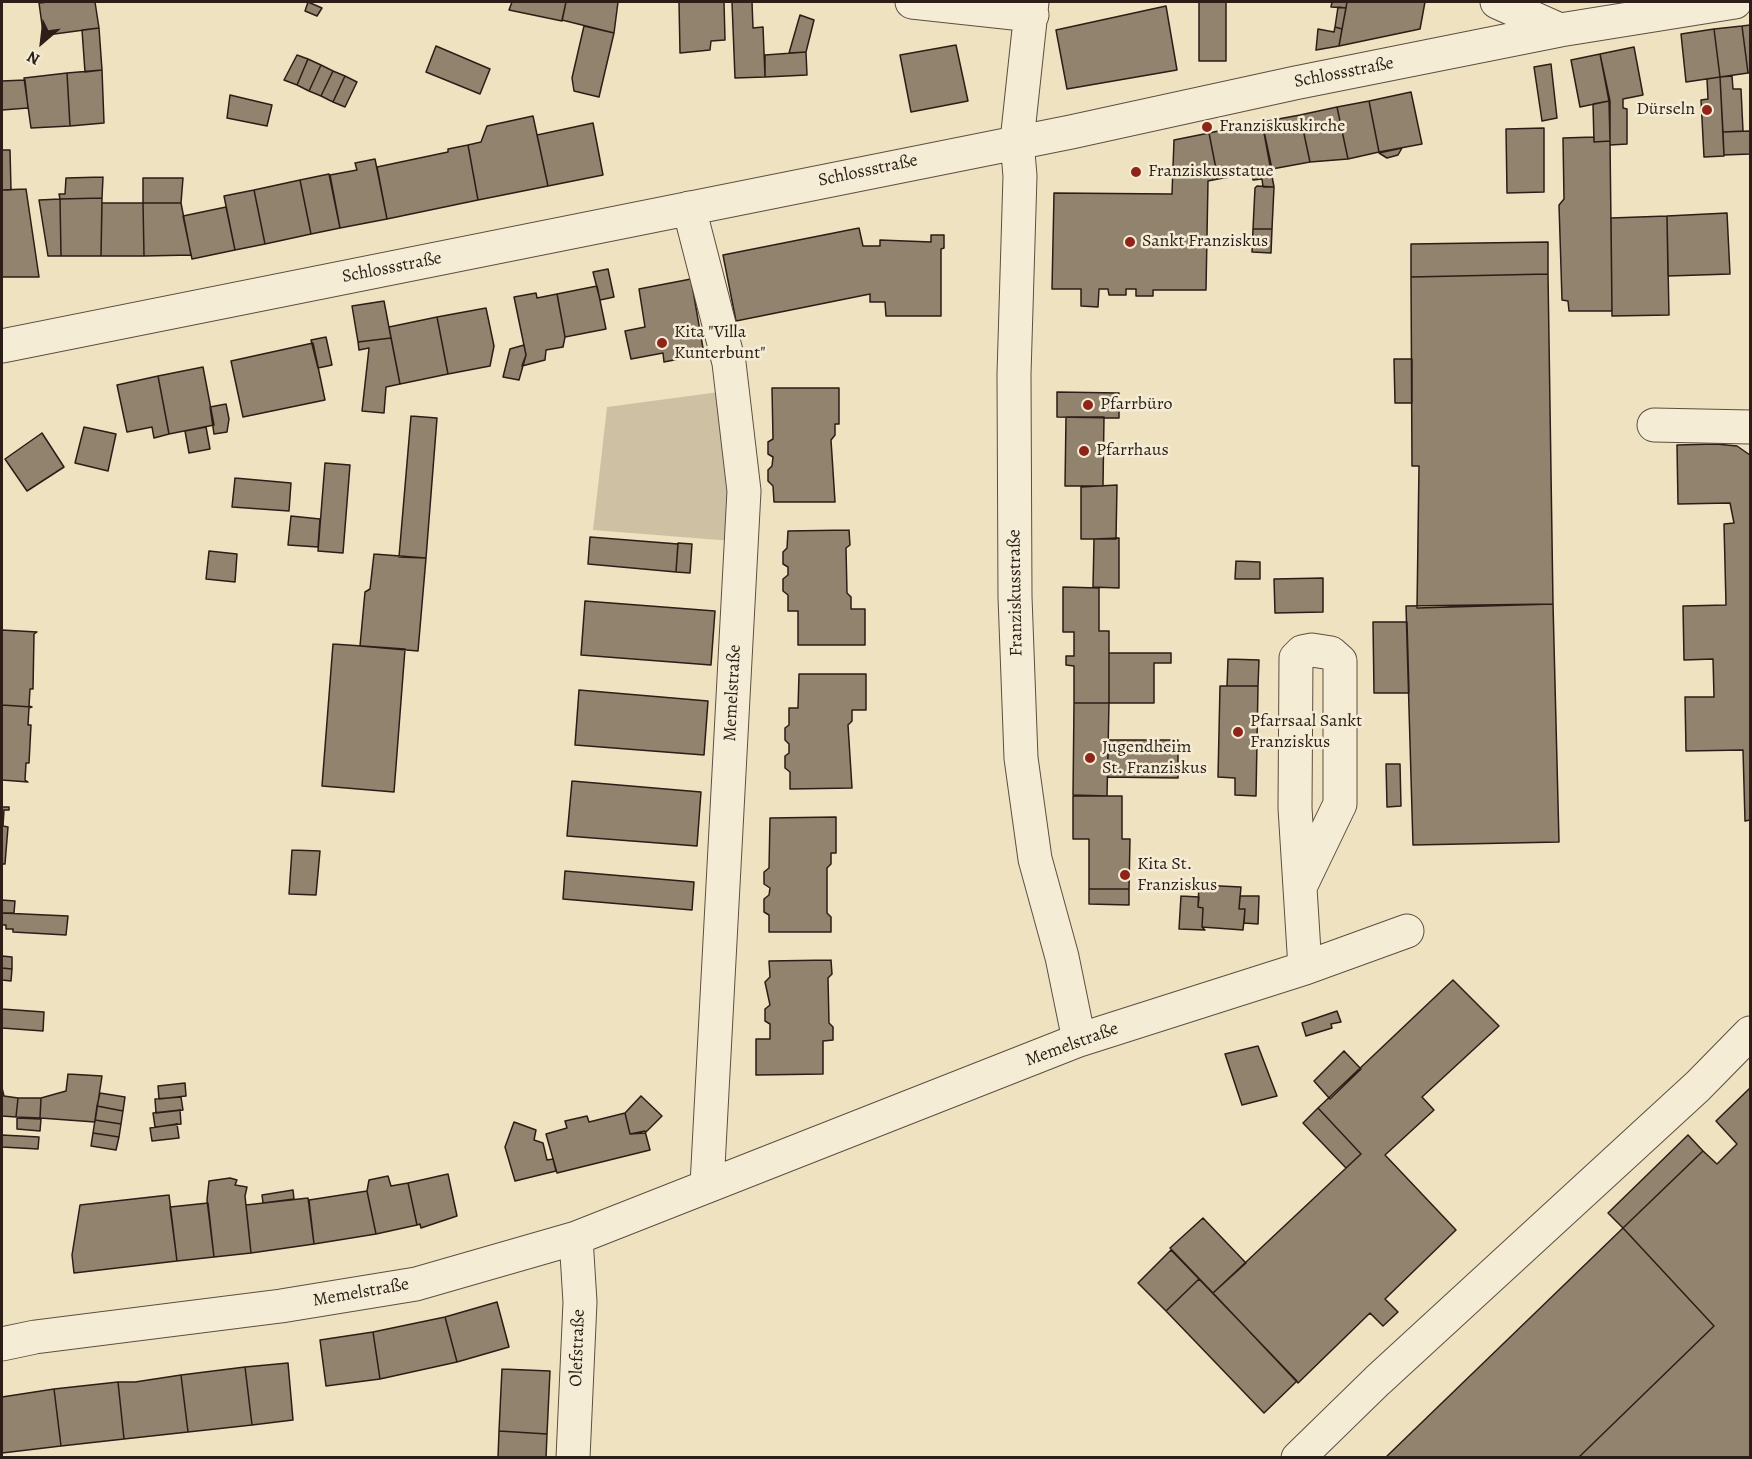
<!DOCTYPE html>
<meta charset="utf-8">
<style>
body{margin:0}
#map{position:relative;width:1752px;height:1459px;overflow:hidden;background:#efe2c0;font-family:Alegreya,serif}
canvas{display:block}
.frame{position:absolute;inset:0;border:3px solid #2c1d16;pointer-events:none}
.north{position:absolute;left:12px;top:12px;width:60px;height:60px;-webkit-text-stroke:4px #f5ecd6;paint-order:stroke;rotate:208deg;font-size:16px;font-weight:700;line-height:24px;text-align:center;color:#2c1d16}
.north::after{content:'';display:block;margin:auto;width:21px;height:27px;background:#2c1d16;clip-path:polygon(50% 0,100% 100%,50% 72%,0 100%)}
</style>
<div id="map">
<canvas width="1752" height="1459"></canvas>
<div class="frame"></div>
<div class="north">N</div>
</div>
<script>
const ctx = document.querySelector('canvas').getContext('2d');
ctx.lineJoin = 'round';
function fillPath(path, color) {
  ctx.fillStyle = color;
  ctx.fill(path, 'evenodd');
}
function shape(rows) {
  const path = new Path2D();
  for (const r of rows) {
    path.moveTo(r[0], r[1]);
    for (let i = 2; i < r.length; i += 2) path.lineTo(r[i], r[i + 1]);
  }
  return path;
}
function strokePath(path, color, width, dash) {
  ctx.strokeStyle = color;
  ctx.lineWidth = width;
  ctx.lineCap = dash ? 'butt' : 'round';
  ctx.setLineDash(dash || []);
  ctx.stroke(path);
}
function write(font, color, halo, rows, align = 'center') {
  ctx.font = font + ' Alegreya,serif';
  ctx.lineWidth = 5;
  ctx.setLineDash([]);
  ctx.textBaseline = 'middle';
  ctx.strokeStyle = halo;
  ctx.fillStyle = color;
  for (const [text, x, y, turn = 0] of rows) {
    ctx.save();
    ctx.translate(x, y);
    ctx.rotate((+turn || 0) * Math.PI / 180);
    ctx.textAlign = isNaN(turn) ? turn : align;
    if (halo) ctx.strokeText(text, 0, 0);
    ctx.fillText(text, 0, 0);
    ctx.restore();
  }
}
const green = shape([
 [719,392,736,471,732,541,593,530,607,407]
]);
const building = shape([
 [48,2,95,2,99,28,47,35,43,32,39,3,48,2],
 [308,2,322,8,317,16,305,11,308,2],
 [512,2,566,2,562,21,509,10,512,2],
 [566,2,618,2,614,33,562,20,566,2],
 [679,2,724,2,725,40,711,41,710,50,680,53,679,2],
 [732,2,752,2,753,28,763,27,765,77,735,78,732,2],
 [1199,2,1226,2,1226,61,1199,61,1199,2],
 [1332,2,1347,2,1346,8,1331,7,1332,2],
 [1347,2,1425,2,1420,29,1339,46,1347,2],
 [1166,6,1177,70,1067,89,1056,30,1166,6],
 [1338,7,1346,8,1342,29,1335,27,1338,7],
 [800,15,814,20,806,52,789,53,800,15],
 [1750,25,1750,73,1748,73,1742,26,1750,25],
 [584,26,614,33,599,97,574,91,572,78,584,26],
 [1742,26,1748,73,1720,77,1714,29,1742,26],
 [1335,27,1342,29,1339,46,1316,50,1318,29,1334,32,1335,27],
 [99,28,102,70,85,72,82,30,99,28],
 [1714,29,1720,77,1686,82,1681,34,1714,29],
 [956,45,968,101,911,112,900,55,956,45],
 [436,46,490,69,480,94,426,72,436,46],
 [1634,47,1643,95,1623,99,1623,108,1627,109,1627,144,1610,145,1610,101,1600,54,1634,47],
 [806,52,807,75,765,77,765,55,806,52],
 [1600,54,1609,101,1580,107,1571,60,1600,54],
 [297,55,308,59,297,85,284,80,297,55],
 [308,59,321,65,309,91,297,85,308,59],
 [1551,64,1557,118,1542,121,1534,67,1551,64],
 [321,65,333,71,321,96,309,91,321,65],
 [102,70,104,123,70,126,67,73,102,70],
 [333,71,345,76,333,102,321,96,333,71],
 [67,73,70,126,31,128,24,78,67,73],
 [345,76,357,82,345,107,333,102,345,76],
 [1732,76,1733,89,1741,89,1743,131,1723,132,1720,77,1732,76],
 [1720,77,1724,156,1704,157,1701,100,1708,99,1707,79,1720,77],
 [25,80,28,108,2,110,2,81,25,80],
 [1411,92,1422,144,1379,152,1369,101,1411,92],
 [230,95,272,105,267,126,227,118,230,95],
 [1369,101,1379,152,1348,159,1337,107,1369,101],
 [1609,101,1610,141,1594,142,1593,104,1609,101],
 [1337,107,1348,159,1310,162,1300,115,1337,107],
 [1300,115,1310,162,1272,169,1262,122,1300,115],
 [533,116,548,186,478,200,468,145,481,142,487,126,533,116],
 [1262,122,1274,187,1263,187,1262,179,1253,180,1252,173,1218,179,1209,133,1262,122],
 [593,123,603,175,548,186,537,135,593,123],
 [1544,128,1544,192,1507,193,1506,129,1544,128],
 [1750,131,1750,154,1724,155,1723,132,1750,131],
 [1209,133,1218,179,1208,181,1206,290,1153,290,1153,296,1136,296,1136,289,1126,289,1126,295,1109,295,1108,289,1099,289,1098,307,1081,306,1081,289,1052,289,1054,193,1172,194,1174,140,1209,133],
 [1594,137,1594,142,1610,141,1612,311,1569,311,1568,301,1562,300,1559,205,1564,199,1563,138,1594,137],
 [468,145,478,200,387,219,377,167,448,152,448,149,468,145],
 [1402,148,1398,155,1387,158,1379,153,1402,148],
 [2,150,10,150,11,190,2,190,2,150],
 [375,159,387,219,340,228,330,175,357,170,355,163,375,159],
 [329,174,340,228,311,234,300,180,329,174],
 [103,177,102,198,60,199,59,194,65,194,66,178,103,177],
 [143,178,183,178,181,203,143,203,143,178],
 [300,180,311,234,265,244,254,190,300,180],
 [1257,186,1274,187,1272,229,1253,229,1255,188,1257,186],
 [26,189,39,277,2,277,2,190,26,189],
 [254,190,265,244,235,250,224,196,254,190],
 [102,198,101,256,61,256,60,199,102,198],
 [60,199,61,256,48,256,39,200,60,199],
 [102,203,143,203,144,256,101,256,102,203],
 [143,203,181,203,191,255,144,256,143,203],
 [226,207,235,250,192,259,183,216,226,207],
 [1727,213,1730,274,1668,276,1667,216,1727,213],
 [1667,216,1669,315,1612,316,1611,218,1667,216],
 [859,228,863,246,880,246,880,240,931,242,931,235,944,235,944,248,941,249,941,316,886,316,885,302,870,302,870,294,736,321,723,255,859,228],
 [1253,229,1272,229,1271,253,1252,252,1253,229],
 [1548,242,1548,274,1411,277,1411,244,1548,242],
 [608,269,614,297,600,300,593,272,608,269],
 [1548,274,1553,604,1417,608,1419,466,1412,466,1411,277,1548,274],
 [691,279,704,354,664,362,663,353,631,359,625,331,645,327,639,289,691,279],
 [597,286,606,329,565,337,557,294,597,286],
 [536,293,537,298,557,294,565,337,563,347,546,350,545,360,522,366,526,355,514,297,536,293],
 [384,301,391,338,358,342,352,306,384,301],
 [486,308,494,346,490,366,448,374,437,317,486,308],
 [437,317,448,374,400,384,389,327,437,317],
 [326,337,332,365,318,368,311,340,326,337],
 [391,338,400,384,386,387,384,413,362,411,369,348,359,350,358,342,391,338],
 [313,343,325,400,243,417,231,361,313,343],
 [524,345,526,355,519,380,503,377,510,349,524,345],
 [1394,359,1412,359,1412,403,1395,403,1394,359],
 [203,367,214,425,169,434,158,376,203,367],
 [158,376,169,434,154,438,152,427,127,432,117,385,158,376],
 [772,388,839,388,839,424,835,424,835,435,831,440,835,502,774,502,773,486,768,481,768,470,772,466,773,457,768,454,768,442,773,439,772,388],
 [1057,392,1119,393,1119,418,1057,417,1057,392],
 [226,404,229,419,227,432,214,434,210,407,226,404],
 [411,416,437,418,426,558,399,557,411,416],
 [1066,417,1104,417,1103,486,1065,486,1066,417],
 [84,427,116,434,108,471,75,463,84,427],
 [206,427,210,449,189,453,185,431,206,427],
 [42,433,64,467,27,491,5,459,42,433],
 [1716,444,1737,446,1750,455,1750,820,1745,821,1743,750,1686,751,1685,697,1714,697,1713,659,1684,660,1683,606,1726,605,1724,524,1734,523,1730,503,1678,504,1677,445,1716,444],
 [325,463,350,465,343,553,318,551,325,463],
 [235,478,291,483,289,511,232,507,235,478],
 [1117,485,1116,539,1081,539,1081,487,1117,485],
 [291,516,320,519,318,547,288,545,291,516],
 [849,530,850,545,846,548,847,593,851,597,851,609,865,609,865,645,798,645,798,611,788,611,788,595,783,591,783,579,788,575,788,567,783,564,783,552,787,548,788,531,849,530],
 [590,537,678,544,676,572,588,564,590,537],
 [1119,538,1119,588,1093,587,1094,539,1119,538],
 [678,543,692,544,690,573,676,572,678,543],
 [209,551,237,554,235,582,206,579,209,551],
 [374,554,426,558,418,651,360,646,365,592,370,589,374,554],
 [1236,561,1260,562,1260,579,1235,579,1236,561],
 [1323,578,1323,612,1275,613,1274,579,1323,578],
 [1063,587,1099,588,1099,631,1109,631,1109,703,1074,703,1074,666,1066,665,1066,656,1074,656,1074,632,1063,632,1063,587],
 [585,601,715,611,711,665,581,655,585,601],
 [1553,604,1559,842,1413,845,1406,606,1553,604],
 [1373,622,1407,622,1409,693,1374,693,1373,622],
 [2,630,37,632,34,634,33,689,30,689,29,706,32,707,2,705,2,630],
 [333,644,405,649,394,792,322,786,333,644],
 [1109,653,1171,653,1171,663,1154,663,1154,703,1109,703,1109,653],
 [1228,659,1259,660,1258,686,1227,686,1228,659],
 [799,674,866,674,866,710,852,710,852,721,848,725,852,788,790,789,790,772,785,768,785,756,789,753,789,744,785,740,785,728,789,725,789,708,798,708,799,674],
 [1220,686,1258,686,1256,796,1235,795,1235,778,1218,777,1220,686],
 [579,690,708,701,704,755,575,745,579,690],
 [1074,703,1109,703,1107,796,1073,795,1074,703],
 [2,705,32,707,29,708,28,725,31,725,29,763,26,763,25,780,28,782,2,780,2,705],
 [1108,740,1178,740,1178,778,1108,777,1108,740],
 [1386,764,1400,764,1401,806,1387,807,1386,764],
 [572,781,701,792,697,846,567,836,572,781],
 [1073,796,1122,796,1122,839,1130,839,1129,889,1089,889,1089,839,1073,839,1073,796],
 [2,807,9,807,9,810,4,810,3,826,8,827,5,864,2,864,2,807],
 [836,817,836,853,831,853,831,864,827,868,827,913,831,917,831,932,769,932,769,915,764,912,764,899,769,895,770,888,764,884,764,872,769,868,770,818,836,817],
 [292,850,320,851,316,895,289,894,292,850],
 [565,871,694,882,692,910,563,899,565,871],
 [1199,885,1241,887,1239,909,1245,909,1243,930,1202,927,1203,908,1198,907,1199,885],
 [1089,889,1129,889,1129,905,1089,904,1089,889],
 [1181,896,1199,897,1198,907,1203,908,1202,927,1205,930,1179,929,1181,896],
 [1240,896,1259,896,1258,924,1244,923,1245,909,1239,909,1240,896],
 [2,900,15,901,14,913,2,913,2,900],
 [2,913,68,916,66,935,13,932,13,929,6,929,6,925,2,925,2,913],
 [2,956,12,957,12,969,2,968,2,956],
 [831,960,832,974,828,978,829,1023,833,1027,833,1040,823,1041,823,1074,756,1075,756,1039,770,1039,770,1024,765,1021,765,1009,770,1005,765,982,770,977,769,961,831,960],
 [2,968,12,969,11,981,2,980,2,968],
 [1453,980,1499,1026,1422,1097,1434,1110,1385,1155,1456,1230,1385,1299,1398,1312,1383,1326,1370,1313,1298,1383,1213,1293,1361,1154,1318,1108,1453,980],
 [2,999,2,1009,44,1012,43,1031,2,1028,2,999],
 [1337,1011,1341,1022,1331,1024,1332,1028,1306,1036,1302,1023,1337,1011],
 [1258,1046,1277,1096,1242,1105,1225,1054,1258,1046],
 [1344,1051,1361,1069,1330,1099,1314,1081,1344,1051],
 [68,1074,102,1076,95,1122,40,1118,41,1098,66,1091,68,1074],
 [185,1083,186,1096,159,1099,158,1086,185,1083],
 [2,1088,4,1096,18,1098,16,1117,2,1116,2,1088],
 [1750,1088,1750,1458,1578,1458,1714,1326,1623,1228,1703,1151,1717,1164,1737,1144,1716,1121,1750,1088],
 [100,1093,125,1097,123,1111,97,1106,100,1093],
 [641,1096,662,1116,645,1133,630,1134,625,1113,641,1096],
 [181,1097,183,1110,156,1113,155,1099,181,1097],
 [18,1098,41,1098,40,1118,16,1117,18,1098],
 [97,1106,123,1111,121,1124,95,1120,97,1106],
 [1318,1108,1361,1154,1346,1168,1303,1123,1318,1108],
 [180,1110,181,1124,155,1127,153,1113,180,1110],
 [625,1113,630,1134,645,1131,650,1150,557,1173,546,1134,567,1128,565,1121,587,1116,589,1122,625,1113],
 [17,1118,41,1119,40,1131,17,1129,17,1118],
 [95,1120,121,1124,119,1137,93,1133,95,1120],
 [514,1122,536,1130,534,1140,543,1143,547,1160,553,1159,556,1171,515,1181,505,1147,514,1122],
 [177,1124,179,1138,152,1141,150,1128,177,1124],
 [93,1133,119,1137,116,1150,91,1146,93,1133],
 [2,1135,39,1137,38,1149,2,1147,2,1135],
 [1688,1135,1703,1151,1623,1228,1608,1213,1688,1135],
 [448,1174,457,1216,421,1228,420,1224,417,1225,408,1183,448,1174],
 [388,1176,391,1186,408,1183,417,1225,376,1234,367,1191,369,1180,388,1176],
 [230,1178,237,1180,235,1185,247,1187,245,1196,251,1253,214,1257,207,1200,209,1181,230,1178],
 [293,1190,294,1199,263,1203,262,1195,293,1190],
 [367,1191,376,1234,314,1244,309,1200,367,1191],
 [169,1195,177,1261,74,1273,72,1255,80,1205,169,1195],
 [308,1198,314,1244,251,1253,246,1205,308,1198],
 [208,1203,214,1257,177,1261,170,1207,208,1203],
 [1203,1218,1246,1263,1213,1293,1170,1248,1203,1218],
 [1623,1228,1714,1326,1578,1458,1385,1458,1623,1228],
 [1171,1250,1199,1279,1166,1311,1138,1283,1171,1250],
 [1199,1279,1297,1381,1264,1413,1166,1311,1199,1279],
 [497,1302,509,1347,457,1362,445,1317,497,1302],
 [445,1317,457,1362,380,1379,373,1332,445,1317],
 [373,1332,380,1379,326,1386,320,1340,373,1332],
 [288,1363,293,1420,252,1425,245,1367,288,1363],
 [245,1367,252,1425,188,1432,181,1375,245,1367],
 [502,1369,550,1371,547,1434,499,1431,502,1369],
 [181,1375,188,1432,124,1439,118,1382,135,1382,181,1375],
 [118,1382,124,1439,61,1446,54,1389,118,1382],
 [54,1389,61,1446,2,1453,2,1397,54,1389],
 [499,1431,547,1434,546,1458,498,1458,499,1431]
]);
const minor = shape([
 [912,2,1032,15],
 [1032,2,1017,141,1020,176,1014,374,1015,597,1021,758,1035,859,1062,957,1079,1040],
 [1497,2,1560,30],
 [689,208,729,363,744,491,707,1185],
 [2,346,1071,132,1295,83,1560,30,1735,2],
 [1654,425,1750,427],
 [1302,883,1340,804,1340,661,1331,653,1312,650,1302,652,1296,658,1295,808,1305,968],
 [2,1344,35,1337,281,1306,416,1284,576,1238,1079,1040,1305,968,1407,931],
 [573,1458,580,1302,576,1238],
 [1298,1458,1377,1381,1698,1086,1750,1033]
]);
const markers = [
 [1707,110,6,"#8f2418"],
 [1207,127,6,"#8f2418"],
 [1136,172,6,"#8f2418"],
 [1130,242,6,"#8f2418"],
 [662,343,6,"#8f2418"],
 [1088,405,6,"#8f2418"],
 [1084,451,6,"#8f2418"],
 [1238,732,6,"#8f2418"],
 [1090,758,6,"#8f2418"],
 [1125,875,6,"#8f2418"]
];
const streetNames = [
 ["Schlossstraße",1344,73,-11],
 ["Schlossstraße",868,171,-12],
 ["Schlossstraße",392,268,-11],
 ["Franziskusstraße",1016,593,-91],
 ["Memelstraße",733,693,-87],
 ["Memelstraße",1072,1045,-20],
 ["Memelstraße",361,1293,-10],
 ["Olefstraße",578,1348,-88]
];
const poiNames = [
 ["Dürseln",1695,110,"right"],
 ["Franziskuskirche",1219,127],
 ["Franziskusstatue",1148,172],
 ["Sankt Franziskus",1142,242],
 ["Kita \"Villa",674,333],
 ["Kunterbunt\"",674,354],
 ["Pfarrbüro",1100,405],
 ["Pfarrhaus",1096,451],
 ["Pfarrsaal Sankt",1250,722],
 ["Franziskus",1250,743],
 ["Jugendheim",1102,748],
 ["St. Franziskus",1102,769],
 ["Kita St.",1137,865],
 ["Franziskus",1137,886]
];
fillPath(green, '#cec1a3');
fillPath(building, '#91836e');
strokePath(building, '#2c1d16', 1.5);
strokePath(minor, '#5d4e40', 35);
strokePath(minor, '#f5ecd6', 33);
for (const [x, y, r, color] of markers) {
  const dot = new Path2D();
  dot.arc(x, y, r, 0, 2 * Math.PI);
  ctx.fillStyle = color;
  ctx.fill(dot);
  strokePath(dot, '#f5ecd6', 2);
}
write('18px', '#2c1d16', '#f5ecd6', streetNames);
write('18px', '#2c1d16', '#f5ecd6', poiNames, 'left');
</script>
